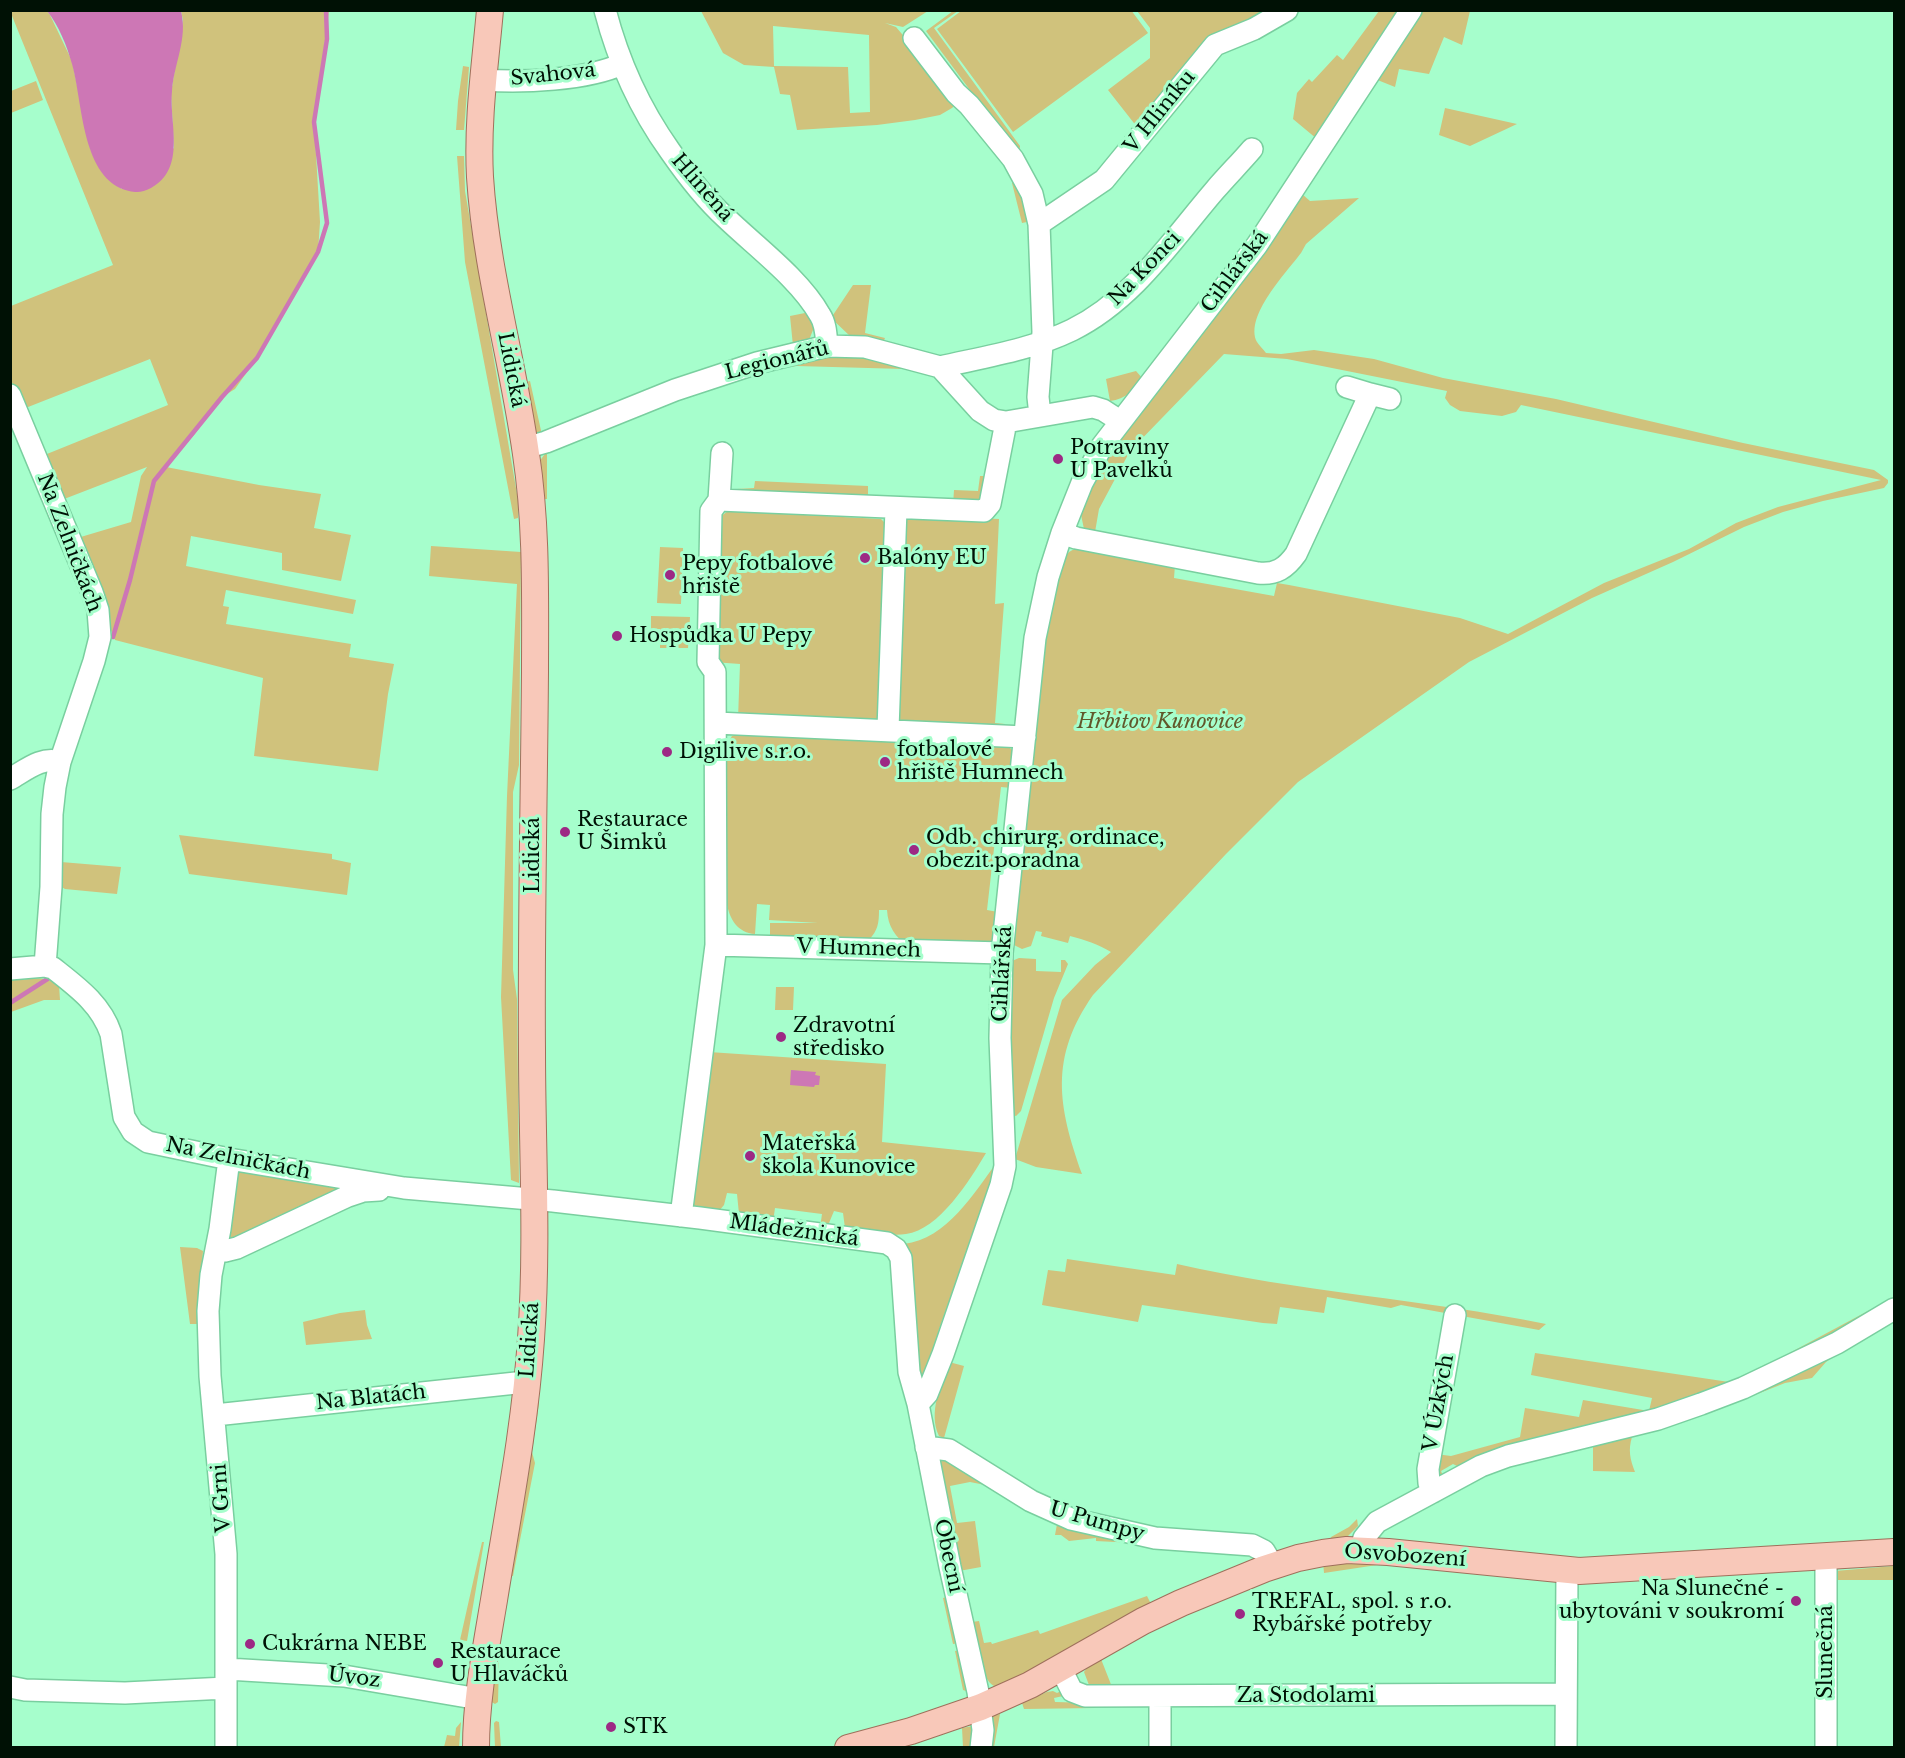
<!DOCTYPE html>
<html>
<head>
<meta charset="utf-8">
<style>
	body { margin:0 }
	#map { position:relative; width:1905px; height:1758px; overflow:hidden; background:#a6fecc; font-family:"Libre Baskerville",serif }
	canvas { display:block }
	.frame { position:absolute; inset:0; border:12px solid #001105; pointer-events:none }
</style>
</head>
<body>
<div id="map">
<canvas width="1905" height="1758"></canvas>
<div class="frame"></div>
</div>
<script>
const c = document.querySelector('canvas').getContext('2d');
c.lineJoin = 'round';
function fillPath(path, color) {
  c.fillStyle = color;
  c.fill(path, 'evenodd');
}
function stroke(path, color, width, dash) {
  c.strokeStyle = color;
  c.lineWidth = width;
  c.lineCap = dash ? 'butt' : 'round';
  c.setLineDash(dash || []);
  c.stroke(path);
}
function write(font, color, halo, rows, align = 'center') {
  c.font = font + ' "Libre Baskerville",serif';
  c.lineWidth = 6;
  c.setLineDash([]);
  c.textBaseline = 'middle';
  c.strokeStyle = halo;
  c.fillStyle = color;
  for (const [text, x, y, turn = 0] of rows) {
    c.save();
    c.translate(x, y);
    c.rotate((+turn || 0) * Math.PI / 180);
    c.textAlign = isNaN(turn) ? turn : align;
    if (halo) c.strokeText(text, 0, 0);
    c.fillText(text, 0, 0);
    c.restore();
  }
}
fillPath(new Path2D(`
	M1131 10 1148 33 1013 132 937 29 961 11Z
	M10 11H47L50 15 72 61 90 148C98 166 105 179 122 189L174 148 171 93 183 20 181 11H329L314 121 320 222 318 252 257 358 235 389 222 397 194 435 166 467 259 485 321 494 314 528 351 535 341 581 282 570V553L191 536 186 566 356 600 353 614 226 590 223 606 229 607 226 624 351 644 349 657 394 664 388 694 378 771 254 756 263 678 115 640 74 539 131 522 141 476 147 467 59 501 42 456 168 405 150 359 23 409 11 380V306L113 265Z
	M701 11H928L903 27 885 23 896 27 959 101 952 108 940 115 915 120 877 125 797 130 790 95 780 94 774 67 744 65 723 53ZM773 26 869 35 870 112 850 113 848 67 774 66Z
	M953 11H958L934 28 1020 146 1019 156 926 31Z
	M1137 11H1276L1257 23 1137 127 1108 90 1150 58V28Z
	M1379 11H1403L1317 139 1293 119 1297 93 1309 79 1312 82 1337 55 1343 60Z
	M1419 11H1470L1462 45 1444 37 1429 74 1399 69 1395 87 1375 79Z
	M463 66 469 67 464 130H456L458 101Z
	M36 81 43 100 11 113V91Z
	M1445 108 1517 124 1470 146 1439 135Z
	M457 156H464L465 191 518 500V518L514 519 465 262Z
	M1018 179 1032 221 1022 223 1012 183Z
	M1302 194 1310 201 1359 198 1306 244 1301 253C1287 272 1244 316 1257 342 1259 345 1263 349 1266 353L1281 354 1314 350 1374 359 1443 378 1556 399 1743 443 1874 470 1888 480V483L1884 488 1823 501 1783 512 1744 527 1673 562 1592 598 1469 662 1298 782 1226 854 1093 995C1049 1058 1058 1106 1082 1174L1036 1167 1015 1159 1062 1000 1095 965 1111 952C1098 944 1085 940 1070 936L1068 943 1041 936 1042 932 1036 931 1031 946 1022 949 1012 944 1041 655 1062 560C1067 553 1071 549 1080 548L1175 565 1174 578 1274 596 1277 583 1289 585 1460 618 1508 634 1604 583 1689 549 1736 523 1778 507 1881 480 1521 405 1516 412 1502 416 1460 411 1450 405 1445 398 1447 391 1287 359 1224 354 1130 451 1099 509 1095 532 1084 529 1080 510 1098 466Z
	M853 285H871L865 333 885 338 882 345 851 337 831 318Z
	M810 312 815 325 809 340 793 346 790 316Z
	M828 352 905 363 904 369 797 366 763 370Z
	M1136 371 1143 379C1134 390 1126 399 1110 401L1106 379Z
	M530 381 542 435H541L535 433 523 383Z
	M547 451V499H544L539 462Z
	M980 476H990L984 503 953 505 954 490 978 491Z
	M755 481 868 486V503L738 495 737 489 754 488Z
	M728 511 881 519 888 526 882 719 877 724 738 719 740 664 713 662 720 517Z
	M912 515 999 519 995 604 1004 603 995 723 1005 724V727L903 723 897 718 901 523Z
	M431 546 521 552 519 765 513 792V970L517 999 519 1183 511 1180 501 997 507 796 517 584 429 576Z
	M660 547 683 548 681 604 657 603Z
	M651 616 690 617 688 648H660V629H651Z
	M742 733 1007 745 1014 752 1012 788 1001 787 987 910 998 912 994 942 908 947C895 936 888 927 887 910H879C879 923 878 930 869 940H770V923H818L769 920 770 905 757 904 755 934C738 933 729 919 727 903V744L732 736Z
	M179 835 332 854V859L351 863 347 895 189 874Z
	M61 862 121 867 117 894 65 889 60 886Z
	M1019 958 1036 959V971L1061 972V960H1065L1068 964 1054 998 1021 1111 1016 1116 1012 1115 1009 1104 1012 961Z
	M21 975 22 980C37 978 46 977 59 985L60 1000H44L11 1012V977Z
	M776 987H794L793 1010H775Z
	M709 1052 886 1064 882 1142 986 1153C970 1180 939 1230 906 1234 888 1237 863 1230 845 1228L843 1213 834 1211 829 1223 820 1228 822 1214 775 1208 773 1222 739 1214 737 1194 727 1193 724 1205 718 1212 689 1210Z
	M997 1162 996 1171 938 1332 941 1341 925 1376H918L904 1244C947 1239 974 1193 997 1162Z
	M239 1169 336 1180 342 1189 230 1240 226 1237 230 1186Z
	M180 1247 197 1248 203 1251 198 1317 199 1324H190Z
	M1067 1259 1175 1275 1177 1264C1299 1292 1424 1299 1546 1324L1539 1330 1401 1305 1391 1308 1327 1297 1324 1313 1280 1307 1277 1324 1263 1323 1142 1305 1138 1322 1042 1305 1048 1270 1065 1272Z
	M1894 1297V1322L1843 1350 1826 1362 1812 1378 1785 1383 1712 1412 1632 1437C1628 1450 1630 1459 1635 1472L1593 1471V1446L1631 1437 1629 1422 1461 1468 1453 1464 1441 1471 1444 1478H1439L1436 1454 1451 1456 1520 1437 1525 1408 1579 1417 1583 1400 1649 1411 1652 1398 1531 1375 1535 1353 1729 1382 1763 1367 1764 1365 1769 1364Z
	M365 1310 367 1325 372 1339 306 1345 303 1322 340 1313Z
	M949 1362 964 1366 944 1438 939 1436C928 1413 941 1384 949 1362Z
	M535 1402 539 1403 532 1452 535 1463 513 1576H508L514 1563 531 1459 529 1452Z
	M943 1457 990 1486 970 1482 950 1486 957 1523 975 1521 981 1567 959 1571 937 1461Z
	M1058 1519 1134 1543 1096 1541V1538L1069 1541 1061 1535H1055Z
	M1357 1519 1358 1526 1346 1538 1329 1542 1331 1537 1349 1527Z
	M482 1542H484L467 1641 460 1640Z
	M1323 1561H1377V1565L1324 1573Z
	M1894 1566V1580H1835V1571Z
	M950 1596 960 1643 953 1644 943 1598Z
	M1147 1596 1151 1604 1004 1684 994 1686C980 1679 976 1638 972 1622L979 1621 984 1643 991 1642 992 1644 1038 1630 1040 1634Z
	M962 1650 969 1692 963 1690 955 1651Z
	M1101 1659 1112 1687 1092 1688 1089 1685 1084 1672 1087 1668Z
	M497 1662 499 1663 498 1702 495 1704 490 1701 494 1663Z
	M1053 1691 1057 1693 1061 1691 1063 1696 1054 1698 1055 1702 1094 1703 1095 1708 1024 1709 1022 1703 1047 1692Z
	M1000 1714 994 1747 986 1748 990 1716Z
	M496 1721 499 1722 501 1747H495L494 1723Z
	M461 1722 459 1747H444L447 1735 455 1736 456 1728Z
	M973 1726 975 1747H963L962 1728Z`), '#d0c27c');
fillPath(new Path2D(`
	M47 11H181C188 39 174 63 172 91 169 124 187 168 151 188 143 192 138 193 129 191 81 180 83 102 72 64 67 46 59 26 47 11Z
	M791 1070 816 1072 815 1075 820 1076 819 1085H815L814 1087 790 1085Z`), '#cd77b5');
stroke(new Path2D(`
	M113 637 130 580 154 481 222 397 257 358 318 252 327 223 314 122 327 39 326 10
	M10 1003 49 978`), '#cd77b5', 4.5);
const minor = new Path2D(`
	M605 10C618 60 640 109 670 151 686 174 704 198 725 217 755 246 800 279 820 315 826 324 826 335 827 346
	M914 38 956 93 969 105 1013 159 1032 194 1039 224 1043 332 1038 397 1040 415
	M483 80C522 83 587 80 622 64
	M1039 224 1104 180 1215 45 1254 29 1287 10
	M940 367C984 357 1031 350 1072 330 1133 300 1172 240 1215 190 1227 176 1240 163 1252 149
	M1347 387 1370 394
	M10 395 92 592 98 610 100 637 94 661 60 762 55 787 52 814 51 887 45 966
	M525 448 546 442 675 390 757 363 827 346 865 347 940 367 980 411 994 420 1006 422 1093 407 1103 410 1120 421
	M719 500 984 511 990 504 1006 422
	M1062 533 1076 538 1258 573C1276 575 1286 568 1296 554L1370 394 1390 399
	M716 723 1025 737
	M888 729 896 509
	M10 779C26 770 42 756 60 762
	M716 945 1002 953
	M10 969 45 966 53 968C77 987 101 1004 111 1034L124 1117 133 1132 148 1142 229 1159 404 1188 553 1201 700 1218 887 1243 896 1249 901 1258 909 1372 918 1404 950 1567 978 1692 983 1730 981 1748
	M681 1216 716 945 715 672 708 662 711 511 719 500 722 453
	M217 1250 225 1251 237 1248 348 1196 363 1191 379 1190
	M918 1404 927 1394 943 1354 1001 1185 1005 1166 1000 1038 1002 953 1035 638 1048 577 1062 533 1082 483 1102 446 1257 245 1411 10
	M215 1415 516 1383 528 1384
	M926 1447 949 1450 1031 1501 1071 1519 1155 1538 1252 1545 1264 1551 1273 1566
	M1433 1492 1429 1483 1428 1469 1455 1315
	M1360 1550 1364 1538 1377 1522 1481 1466 1508 1456 1658 1419 1701 1404 1743 1388 1837 1343 1894 1309
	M1826 1557V1748
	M227 1669 344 1676 479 1699
	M1061 1669 1072 1691 1085 1696 1566 1694
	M10 1687 25 1690 125 1693 226 1688
	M1160 1697V1748
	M226 1748V1554L210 1376 208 1311 211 1275 220 1229 229 1159
	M1566 1748 1567 1570`);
const major = new Path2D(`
	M476 1748C476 1698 486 1648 494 1600 508 1513 525 1427 531 1339 538 1243 532 1146 532 1050 531 924 534 798 535 672 535 599 537 526 526 454 513 361 486 270 480 177 477 121 485 66 490 10
	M848 1748 911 1731 981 1707 1030 1685 1143 1621 1181 1603 1264 1569 1298 1558 1323 1553 1347 1550 1388 1552 1579 1571 1894 1552`);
stroke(minor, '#79cf9f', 24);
stroke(major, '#9f705b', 28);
stroke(minor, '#fff', 21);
stroke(major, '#f8c8b9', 26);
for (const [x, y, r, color] of [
	[1058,459,6,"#9d2984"],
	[865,558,6,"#9d2984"],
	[670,575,6,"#9d2984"],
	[617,636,6,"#9d2984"],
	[667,752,6,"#9d2984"],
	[885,762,6,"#9d2984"],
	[565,832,6,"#9d2984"],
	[914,850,6,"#9d2984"],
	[781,1037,6,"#9d2984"],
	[750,1156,6,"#9d2984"],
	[1796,1601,6,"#9d2984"],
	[1240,1614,6,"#9d2984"],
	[250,1644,6,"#9d2984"],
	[438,1663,6,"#9d2984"],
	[611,1727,6,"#9d2984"]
]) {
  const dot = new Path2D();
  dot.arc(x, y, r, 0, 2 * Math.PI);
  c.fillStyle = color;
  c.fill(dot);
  stroke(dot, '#a6fecc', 2);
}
write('20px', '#001105', '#a6fecc', [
	["Svahová",553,75,-6],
	["V Hliníku",1160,112,-51],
	["Hliněná",702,188,49],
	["Na Konci",1145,269,-46],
	["Cihlářská",1235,272,-53],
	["Legionářů",777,361,-14],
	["Lidická",511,370,79],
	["Na Zelničkách",69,543,69],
	["Lidická",533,855,-90],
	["V Humnech",859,949,2],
	["Cihlářská",1003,974,-87],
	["Na Zelničkách",238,1159,11],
	["Mládežnická",794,1231,8],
	["Lidická",530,1340,-86],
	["Na Blatách",371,1398,-6],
	["V Úzkých",1439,1403,-80],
	["V Grni",222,1498,-94],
	["U Pumpy",1097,1522,16],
	["Obecní",948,1556,78],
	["Osvobození",1405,1556,4],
	["Slunečná",1826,1652,-90],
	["Úvoz",354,1678,7],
	["Za Stodolami",1306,1696]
]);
write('20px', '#001105', '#a6fecc', [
	["Potraviny",1070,448],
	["U Pavelků",1070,471],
	["Balóny EU",877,558],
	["Pepy fotbalové",682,564],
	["hřiště",682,587],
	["Hospůdka U Pepy",629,636],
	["fotbalové",897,750],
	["hřiště Humnech",897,773],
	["Digilive s.r.o.",679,752],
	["Restaurace",577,820],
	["U Šimků",577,843],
	["Odb. chirurg. ordinace,",926,838],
	["obezit.poradna",926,861],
	["Zdravotní",793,1026],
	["středisko",793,1049],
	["Mateřská",762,1144],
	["škola Kunovice",762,1167],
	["Na Slunečné -",1784,1589,"right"],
	["ubytováni v soukromí",1784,1612,"right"],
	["TREFAL, spol. s r.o.",1252,1602],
	["Rybářské potřeby",1252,1625],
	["Cukrárna NEBE",262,1644],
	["Restaurace",450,1652],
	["U Hlaváčků",450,1675],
	["STK",623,1727]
], 'left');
write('italic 20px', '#61582b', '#a6fecc', [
	["Hřbitov Kunovice",1160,722]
]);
</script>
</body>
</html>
